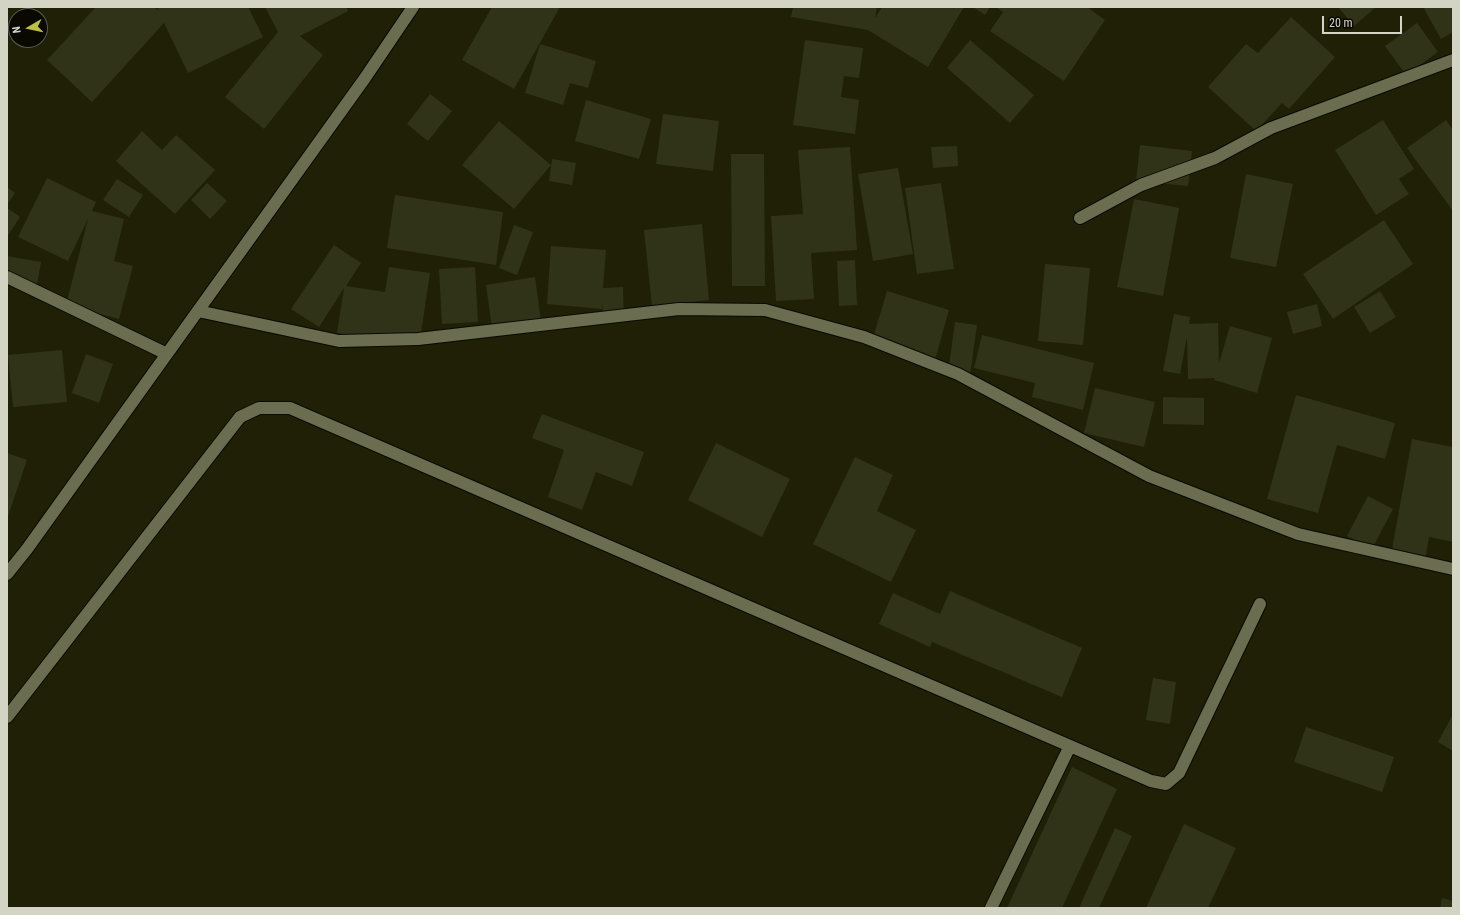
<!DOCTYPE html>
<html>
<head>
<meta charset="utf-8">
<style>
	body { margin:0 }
	#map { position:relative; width:1460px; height:915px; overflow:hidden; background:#1f2006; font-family:"Roboto Condensed",sans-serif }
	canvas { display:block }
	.frame { position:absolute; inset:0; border:8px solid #d3d4c4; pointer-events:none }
	.north { position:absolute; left:8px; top:8px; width:40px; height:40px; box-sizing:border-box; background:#090902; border:1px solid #5a5a50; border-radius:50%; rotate:261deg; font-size:11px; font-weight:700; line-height:16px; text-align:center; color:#d3d4c4 }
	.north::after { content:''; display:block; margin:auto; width:14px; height:18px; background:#bcbf44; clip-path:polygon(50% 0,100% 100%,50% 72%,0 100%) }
	.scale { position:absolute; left:1322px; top:16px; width:80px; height:18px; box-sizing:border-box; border:2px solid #d3d4c4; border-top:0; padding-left:5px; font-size:12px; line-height:14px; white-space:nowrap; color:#d3d4c4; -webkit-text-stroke:3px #090902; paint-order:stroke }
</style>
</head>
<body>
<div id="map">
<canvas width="1460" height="915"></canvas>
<div class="frame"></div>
<div class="north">N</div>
<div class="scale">20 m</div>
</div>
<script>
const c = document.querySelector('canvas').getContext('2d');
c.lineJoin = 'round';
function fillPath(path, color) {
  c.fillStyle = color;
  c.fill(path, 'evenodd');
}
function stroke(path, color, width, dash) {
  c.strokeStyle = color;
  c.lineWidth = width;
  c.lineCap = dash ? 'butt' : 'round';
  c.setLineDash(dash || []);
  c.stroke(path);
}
fillPath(new Path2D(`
	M96 7H154L159 11 157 7H248L263 37 188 73 164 23 92 102 47 60Z
	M265 7H346L348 11 300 36 323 55 264 129 225 97 278 32Z
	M492 7H560L514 89 462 60Z
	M793 7H877L875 18 882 7H964L928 67 868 30 791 17Z
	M973 7H990L985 15Z
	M996 7H1087L1105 20 1064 81 990 31 1003 12Z
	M1338 7H1376L1354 26Z
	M1423 7H1453V32L1441 39Z
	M1291 17 1335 57 1289 109 1282 103 1256 131 1208 87 1246 44 1258 53Z
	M1417 23 1438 52 1406 75 1385 46Z
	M805 40 863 48 859 78 844 76 841 97 859 100 855 134 793 125Z
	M970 40 1034 95 1010 123 947 68Z
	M540 44 596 61 588 88 570 83 563 105 525 93Z
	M430 94 452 111 428 141 407 124Z
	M586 100 651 119 639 159 575 141Z
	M663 114 719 121 713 171 656 164Z
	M1383 120 1414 169 1399 179 1409 194 1376 215 1335 150Z
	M1446 120 1453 130V211L1407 148Z
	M499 121 551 165 514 209 462 165Z
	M142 131 162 150 176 135 215 170 175 214 116 161Z
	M1140 145 1192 151 1188 186 1136 181Z
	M957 146 958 166 933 168 931 147Z
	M850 147 857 250 811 253 814 299 776 301 771 216 803 214 798 150Z
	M731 154H764L765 286H732Z
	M552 159 576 163 572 185 549 181Z
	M898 168 913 254 873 261 858 174Z
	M1246 174 1293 184 1276 267 1230 258Z
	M47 178 96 202 92 211 124 219 114 261 133 266 119 319 66 305 88 219 68 261 18 237Z
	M117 179 143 195 129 217 103 200Z
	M207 183 227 201 210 219 191 200Z
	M941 183 954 269 917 274 905 188Z
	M7 187 15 193 7 205Z
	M395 195 503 212 496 265 387 248Z
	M1134 199 1179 208 1163 296 1117 287Z
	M7 208 20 217 7 237Z
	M1384 220 1413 264 1333 319 1303 274Z
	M702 224 709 300 652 306 644 230Z
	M514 225 533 232 517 275 499 268Z
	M334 245 361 263 346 286 385 292 389 267 430 273 419 346 337 333 344 288 319 327 291 309Z
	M551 246 606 250 603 288 623 287 624 318 603 319 602 300V309L547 304Z
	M7 256 41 262 37 285 7 280Z
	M855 260 857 305 839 306 837 261Z
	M1045 264 1090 268 1083 345 1038 341Z
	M475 267 478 322 442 324 439 269Z
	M535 277 541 321 492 328 486 285Z
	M887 291 949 310 935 360 872 341Z
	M1380 291 1396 317 1370 333 1354 307Z
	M1317 304 1322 326 1293 334 1287 312Z
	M1174 314 1190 317 1189 324 1218 323 1219 363 1230 326 1272 338 1257 393 1214 380 1215 378 1188 379 1187 337 1180 374 1163 371Z
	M955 322 977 325 970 375 948 373Z
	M982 335 1094 363 1083 410 1032 397 1035 383 974 368Z
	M62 350 67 402 13 407 8 355Z
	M86 354 113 364 99 403 72 393Z
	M1095 388 1155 402 1144 447 1084 433Z
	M1296 395 1395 423 1385 459 1337 445 1318 513 1267 499Z
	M1163 397 1204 398V425L1163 424Z
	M542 414 644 452 632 486 596 472 582 510 548 497 564 450 532 438Z
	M1412 439 1453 447V542L1429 537 1425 561 1391 555Z
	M716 443 790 479 762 537 688 500Z
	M7 453 27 460 7 519Z
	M855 457 893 475 877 511 916 530 891 582 813 544Z
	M1368 496 1393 509 1372 549 1347 536Z
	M950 591 1082 648 1062 697 932 642 930 647 879 624 893 593 940 614Z
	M1153 678 1176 682 1170 724 1146 720Z
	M1453 714V751L1438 742Z
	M1306 727 1394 757 1382 792 1294 762Z
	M1072 767 1117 789 1062 908H1007Z
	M1184 824 1236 848 1208 908H1146Z
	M1115 828 1132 836 1099 908H1079Z
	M1442 898 1453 901V908H1440Z`), '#313318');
const minor = new Path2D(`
	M1080 218 1141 185 1215 158 1271 128 1453 60
	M7 277 167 354
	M198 311 339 341 418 339 679 309 765 310 864 337 958 374 1149 476 1298 534 1453 569
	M7 574 27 549 365 78 413 7
	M7 717 240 417 259 408H290L1070 746 1151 781 1166 784 1179 773 1260 604
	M991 908 1070 746`);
stroke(minor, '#0a0a00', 14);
stroke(minor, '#6b6d50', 12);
</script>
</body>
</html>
